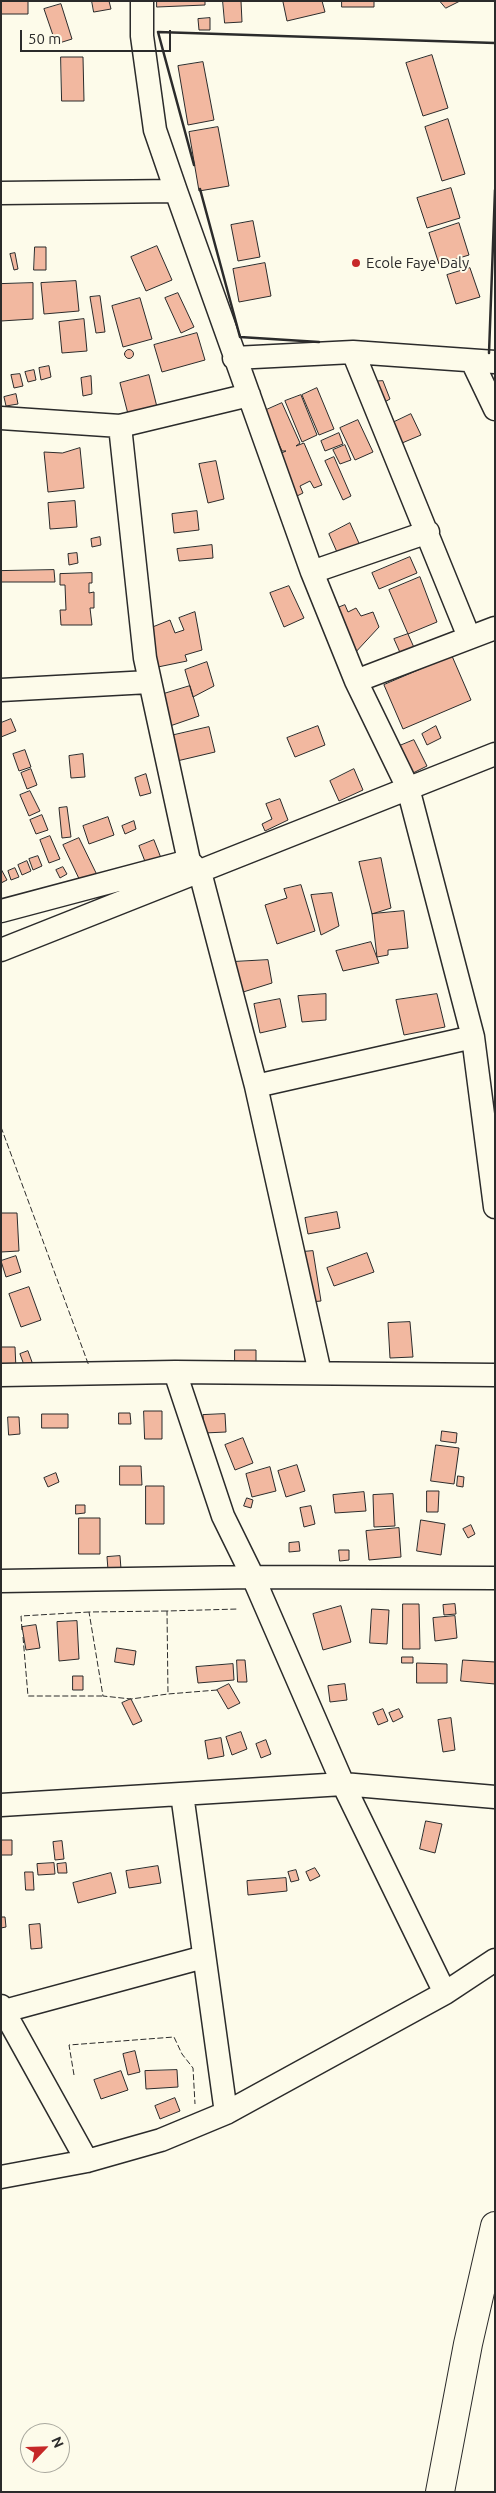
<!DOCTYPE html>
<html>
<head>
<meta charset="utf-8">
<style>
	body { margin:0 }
	#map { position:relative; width:496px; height:2493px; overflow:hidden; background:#fdfbea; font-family:Ubuntu,sans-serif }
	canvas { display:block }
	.frame { position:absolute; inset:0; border:2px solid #2b2b2b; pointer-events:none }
	.north { position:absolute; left:20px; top:2423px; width:50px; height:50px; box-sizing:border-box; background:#fdfbea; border:1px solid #a9a89e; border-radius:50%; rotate:66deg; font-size:14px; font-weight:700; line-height:20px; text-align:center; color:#2b2b2b }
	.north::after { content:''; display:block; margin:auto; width:18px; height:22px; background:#c62828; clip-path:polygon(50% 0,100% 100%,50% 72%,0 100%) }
	.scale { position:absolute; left:20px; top:30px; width:151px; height:22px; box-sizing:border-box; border:2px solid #2b2b2b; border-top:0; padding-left:6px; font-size:15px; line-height:18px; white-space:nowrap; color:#2b2b2b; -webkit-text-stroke:4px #fdfbea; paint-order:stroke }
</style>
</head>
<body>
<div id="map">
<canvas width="496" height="2493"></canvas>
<div class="frame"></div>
<div class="north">N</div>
<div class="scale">50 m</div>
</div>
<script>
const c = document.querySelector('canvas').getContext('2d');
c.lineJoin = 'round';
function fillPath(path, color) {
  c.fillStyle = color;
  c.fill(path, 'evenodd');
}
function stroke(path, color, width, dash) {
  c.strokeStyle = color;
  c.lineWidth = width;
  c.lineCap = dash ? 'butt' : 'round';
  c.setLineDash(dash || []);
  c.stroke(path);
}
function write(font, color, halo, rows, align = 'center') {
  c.font = font + ' Ubuntu,sans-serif';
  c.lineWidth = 4;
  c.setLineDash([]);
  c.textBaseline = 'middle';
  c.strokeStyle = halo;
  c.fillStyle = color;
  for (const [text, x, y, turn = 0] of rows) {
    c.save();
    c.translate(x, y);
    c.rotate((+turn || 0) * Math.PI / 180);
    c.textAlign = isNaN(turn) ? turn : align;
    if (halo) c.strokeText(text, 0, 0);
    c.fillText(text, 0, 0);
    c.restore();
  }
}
const building = new Path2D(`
	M1 1H28V14H1Z
	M92 1H109L111 9 94 12Z
	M157 1H205V5L157 7Z
	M223 1H241L242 22 225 23Z
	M287 1H322L325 12 287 21 283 2Z
	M342 1H374V7H342Z
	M440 1H460L446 8Z
	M61 4 72 39 56 44 44 9Z
	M210 18V30H199L198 19Z
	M432 55 448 108 423 116 406 63Z
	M61 57H83L84 101H62Z
	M203 62 214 120 188 125 178 66Z
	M448 119 465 174 442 181 425 127Z
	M218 127 229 186 199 191 189 132Z
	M451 188 460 218 427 228 417 198Z
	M253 221 260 257 238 261 231 225Z
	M459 223 469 255 439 264 429 233Z
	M157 246 172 280 146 291 131 257Z
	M35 247H46V270H34Z
	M15 253 18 269 14 270 10 254Z
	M265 263 271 296 239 302 233 269Z
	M470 268 480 297 456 304 447 275Z
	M76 281 79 311 44 314 41 283Z
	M33 283V319L1 321V284Z
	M178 293 194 327 181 333 165 298Z
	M100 296 105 332 96 333 90 297Z
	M140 298 152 339 123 347 112 306Z
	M84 319 87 351 62 353 59 322Z
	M197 333 205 360 162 372 154 345Z
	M124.5 354a4.5 4.5 0 1 1 9 0a4.5 4.5 0 1 1-9 0Z
	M49 366 51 377 41 380 39 368Z
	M34 370 36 380 28 382 25 372Z
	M20 374 23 386 14 388 11 375Z
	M149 375 157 407 128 414 120 383Z
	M91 376 92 394 83 396 81 378Z
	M383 381 390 399 379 405 368 382Z
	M317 388 334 429 319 435 302 395Z
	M16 394 18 404 6 406 4 397Z
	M301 395 317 435 302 442 285 401Z
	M282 403 300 443 296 446 304 443 322 485 314 488 310 481 300 486 303 493 293 498 275 456 286 451H282L264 411Z
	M411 414 421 435 395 446 386 426Z
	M358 420 373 452 355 460 340 428Z
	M339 433 343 444 325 451 321 441Z
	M345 445 351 460 340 464 333 450Z
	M80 448 84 488 48 492 44 452 62 453Z
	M334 457 351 496 343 500 325 461Z
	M216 461 224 499 208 503 199 464Z
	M75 501 77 527 50 529 48 503Z
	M197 511 199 530 174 533 172 514Z
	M350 523 362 550 340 559 329 534Z
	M100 537 101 545 92 547 91 539Z
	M212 545 213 558 179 561 177 549Z
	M77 553 78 563 69 565 68 554Z
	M410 557 417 573 379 589 372 573Z
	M54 570 55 582H1V571Z
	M92 573V583H89V593L94 592V608H90L92 625H61L60 610H66L65 585H60V574Z
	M420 577 437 622 408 634 389 590Z
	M289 586 304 618 284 627 270 593Z
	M345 605 348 612 356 608 361 616 373 612 379 627 353 655 335 609Z
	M195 612 202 650 185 655 187 661 153 668 145 630 170 620 175 633 184 630 179 618Z
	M408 634 416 652 402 657 394 639Z
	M452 656 471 700 403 729 384 685Z
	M207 662 214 686 193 697 185 670Z
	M190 686 199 716 167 727 157 696Z
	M11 719 16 731 1 737V723Z
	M318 726 325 745 295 757 287 738Z
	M436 726 441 738 427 745 422 734Z
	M209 727 215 752 177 761 170 736Z
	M414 740 427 766 409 775 397 747Z
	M25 750 31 767 19 771 13 754Z
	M83 754 85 777 71 778 69 756Z
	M31 769 37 785 27 789 21 773Z
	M354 769 363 790 339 801 330 781Z
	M146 774 151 793 140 796 135 778Z
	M30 791 40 811 29 816 20 795Z
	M280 799 288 820 265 831 262 824 272 819 266 804Z
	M67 807 71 837 62 838 59 808Z
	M42 815 48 830 36 834 30 820Z
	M108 817 114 835 89 844 83 826Z
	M134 821 136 829 125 834 122 826Z
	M50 836 60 859 49 863 40 840Z
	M79 838 98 877 82 885 63 845Z
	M154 840 161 858 146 864 139 846Z
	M38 856 42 866 33 870 29 859Z
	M381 858 391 908 372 914 359 862Z
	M27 861 31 871 22 875 18 865Z
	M63 867 67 874 60 878 56 870Z
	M15 868 19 877 11 880 8 871Z
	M1 869 7 880 1 883Z
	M301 885 315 931 277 944 265 905 287 898 284 889Z
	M332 893 339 926 321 935 311 895Z
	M404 911 408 948 388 950V955L377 957 372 914Z
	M371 942 379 963 343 971 336 951Z
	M268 960 272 983 240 993 232 962Z
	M326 994V1020L302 1022 298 996Z
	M437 994 445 1027 404 1035 396 1000Z
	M280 999 286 1027 260 1033 254 1004Z
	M337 1212 340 1228 308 1234 305 1218Z
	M1 1213H17L19 1251 1 1252Z
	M313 1251 321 1301 310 1302 302 1252Z
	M367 1253 374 1272 334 1286 327 1268Z
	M16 1256 21 1272 6 1277 1 1261Z
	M29 1287 41 1320 21 1327 9 1294Z
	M410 1322 413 1357 390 1358 388 1323Z
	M1 1347H15L16 1369 1 1370Z
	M235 1350H256V1370H235Z
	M28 1351 32 1362 24 1365 20 1354Z
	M144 1411H162V1439H145Z
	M119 1413H130L131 1424H119Z
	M42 1414H68V1428H42Z
	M225 1414 226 1432 204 1433 203 1415Z
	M8 1417H19L20 1434 9 1435Z
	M442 1431 457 1433 456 1443 441 1441Z
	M243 1438 253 1463 235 1470 225 1445Z
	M436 1445 459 1448 454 1484 431 1481Z
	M297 1465 305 1491 286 1497 278 1471Z
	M120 1466H141L142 1485H120Z
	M270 1467 276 1491 252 1497 246 1474Z
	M56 1473 59 1482 48 1487 44 1478Z
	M458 1476 464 1477 463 1487 457 1486Z
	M146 1486H164V1524H146Z
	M427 1491H439L438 1512H427Z
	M364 1492 366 1511 335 1513 333 1495Z
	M393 1494 395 1526 374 1527 373 1495Z
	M247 1498 253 1500 251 1508 244 1506Z
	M76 1505H85V1513L76 1514Z
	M311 1506 315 1524 304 1527 300 1508Z
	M79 1518H100V1554H79Z
	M421 1520 445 1524 441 1555 417 1551Z
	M471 1525 475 1534 468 1538 463 1529Z
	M399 1528 401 1557 369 1560 366 1531Z
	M299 1542 300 1551 289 1552V1543Z
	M339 1550H349V1560L340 1561Z
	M120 1556 121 1569 108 1570 107 1557Z
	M403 1604H419L420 1649H403Z
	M455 1604 456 1614 444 1615 443 1605Z
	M341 1606 351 1642 323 1650 313 1614Z
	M372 1609 389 1610 387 1644 370 1643Z
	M455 1616 457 1638 435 1641 433 1618Z
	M77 1621 79 1659 59 1661 57 1622Z
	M36 1625 40 1648 26 1650 22 1627Z
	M117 1648 136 1651 134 1665 115 1662Z
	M402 1657H413V1663H402Z
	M237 1660H245L247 1682H238Z
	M463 1660 495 1662V1684L461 1681Z
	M417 1663 447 1664V1683H417Z
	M233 1664 234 1680 198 1683 196 1667Z
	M73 1676H83V1690H73Z
	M229 1684 240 1703 228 1709 217 1690Z
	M345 1684 347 1700 330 1702 328 1686Z
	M131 1699 142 1721 133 1725 122 1703Z
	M383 1709 388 1721 378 1725 373 1713Z
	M399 1709 403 1717 393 1722 389 1713Z
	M451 1718 455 1750 443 1752 438 1720Z
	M241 1732 247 1749 232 1755 226 1737Z
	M221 1738 224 1756 208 1759 205 1741Z
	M266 1740 271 1754 261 1758 256 1744Z
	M426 1821 442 1824 435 1853 420 1849Z
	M1 1840H12V1855H1Z
	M62 1841 64 1859 55 1860 53 1842Z
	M54 1863 55 1874 38 1875 37 1864Z
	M66 1863 67 1873H58L57 1864Z
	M158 1866 161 1883 129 1888 126 1871Z
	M315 1868 320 1876 310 1881 306 1872Z
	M296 1870 299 1880 291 1882 288 1872Z
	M25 1872H33L34 1890H26Z
	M111 1873 116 1893 78 1903 73 1883Z
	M286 1878 287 1891 248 1895 247 1881Z
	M1 1917H5L6 1927 1 1928Z
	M40 1924 42 1948 31 1949 29 1925Z
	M135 2051 140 2072 128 2075 123 2054Z
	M177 2070 178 2087 146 2089 145 2071Z
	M121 2071 128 2090 101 2099 94 2080Z
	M175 2098 180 2111 160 2119 155 2106Z`);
fillPath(building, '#f2b8a0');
stroke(building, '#2b2b2b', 1);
const minor = new Path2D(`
	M142 1V36L155 130 176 191 312 572 356 681 408 788 473 1037 495 1207
	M1 193 176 191
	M353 352 469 637
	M234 358 353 352 495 362
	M472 361 495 409
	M1 418 120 426 249 395
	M120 426 145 658 189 861 200 872 256 1086 320 1373
	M312 572 428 532
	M356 681 495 628
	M1 690 149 682
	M1 911 189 861
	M1 950 495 754
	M256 1086 473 1037
	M175 1372 223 1516 253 1577 343 1784 445 1993
	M1 1375 175 1372 495 1375
	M1 1581 253 1577 495 1578
	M182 1794 226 2113
	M1 1805 343 1784 495 1797
	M1 2006 87 2161
	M1 2012 204 1957
	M1 2177 87 2161 161 2140 226 2113 445 1993 495 1960`);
const highway = new Path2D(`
	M440 2492 468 2344 495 2226`);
stroke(minor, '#2b2b2b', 25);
stroke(highway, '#2b2b2b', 30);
stroke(minor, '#fdfbea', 22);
stroke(highway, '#fdfbea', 28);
stroke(new Path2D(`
	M1 1127 89 1366
	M167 1611 89 1612 103 1696 131 1699 168 1694
	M22 1630 21 1616 89 1612
	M23 1637 28 1696H103
	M217 1690 168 1694 167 1611 238 1609
	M74 2075 69 2045 174 2037 182 2054 193 2068 195 2104`), '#2b2b2b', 1, [6, 2.5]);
stroke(new Path2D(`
	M194 165 158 32 495 43
	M200 189 240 337 319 342
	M489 353 495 190`), '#2b2b2b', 2.5);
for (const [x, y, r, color] of [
	[356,263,5,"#c62828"]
]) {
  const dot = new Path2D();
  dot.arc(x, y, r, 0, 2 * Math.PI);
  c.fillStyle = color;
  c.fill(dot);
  stroke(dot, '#fdfbea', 2);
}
write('15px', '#2b2b2b', '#fdfbea', [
	["Ecole Faye Daly",366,263]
], 'left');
</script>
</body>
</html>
